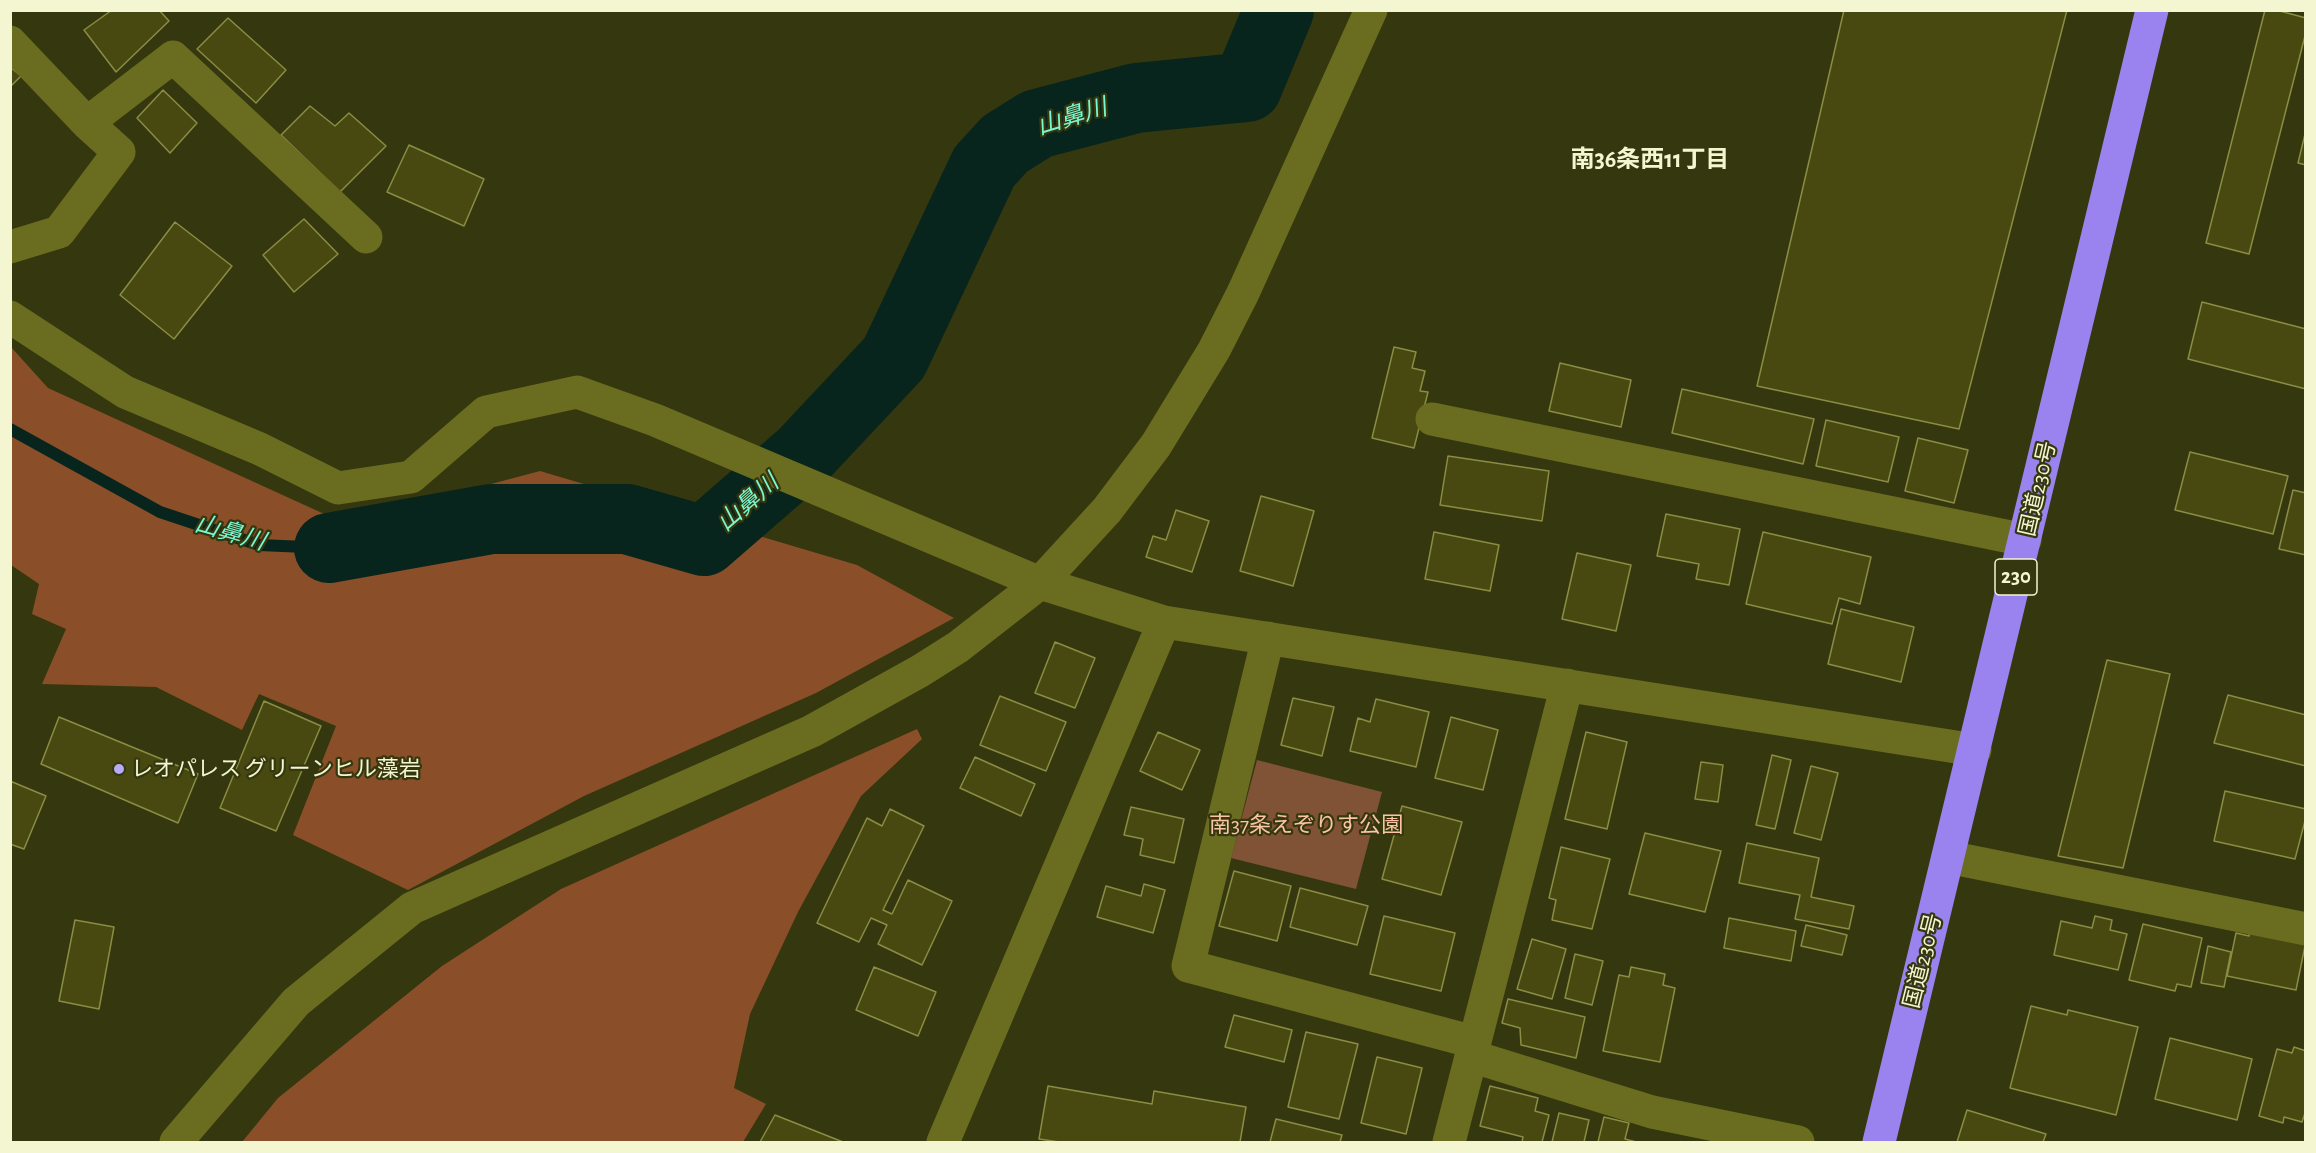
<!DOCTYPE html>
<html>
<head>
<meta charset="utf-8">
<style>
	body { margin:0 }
	#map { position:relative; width:2316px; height:1153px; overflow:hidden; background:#35370f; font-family:"Alegreya Sans",sans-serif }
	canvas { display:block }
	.frame { position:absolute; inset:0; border:12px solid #f3f6d1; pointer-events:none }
</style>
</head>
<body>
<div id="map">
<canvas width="2316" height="1153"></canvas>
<div class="frame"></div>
</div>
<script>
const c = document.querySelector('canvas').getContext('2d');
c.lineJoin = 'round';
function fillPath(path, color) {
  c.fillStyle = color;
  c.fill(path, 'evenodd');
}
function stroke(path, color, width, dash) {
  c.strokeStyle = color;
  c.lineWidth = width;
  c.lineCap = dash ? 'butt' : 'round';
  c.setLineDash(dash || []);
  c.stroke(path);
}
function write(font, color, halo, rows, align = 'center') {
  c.font = font + ' "Alegreya Sans","Noto Sans JP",sans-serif';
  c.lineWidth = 4.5;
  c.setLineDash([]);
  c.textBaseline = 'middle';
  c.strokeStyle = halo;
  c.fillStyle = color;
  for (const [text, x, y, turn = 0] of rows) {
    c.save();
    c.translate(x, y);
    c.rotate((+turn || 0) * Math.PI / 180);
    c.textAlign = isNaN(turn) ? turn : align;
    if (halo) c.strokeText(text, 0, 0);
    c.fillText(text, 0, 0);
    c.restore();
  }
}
fillPath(new Path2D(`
	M1257 760 1382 792 1356 889 1231 858Z`), '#805236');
fillPath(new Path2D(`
	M11 347 48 388 344 523 540 471 857 565 954 618 816 693 584 796 408 890 293 835 336 726 259 694 242 730 156 687 42 684 66 629 32 614 39 584 11 565Z
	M917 729 922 739 861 796 798 912 750 1014 734 1088 766 1104 743 1142H242L278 1098 442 966 561 889Z`), '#8a4f29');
stroke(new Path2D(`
	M10 429 160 512 259 545 329 548`), '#08251d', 12);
stroke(new Path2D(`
	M329 548 491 519H627L704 541 803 455 894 358 984 167 1005 144 1037 124 1136 98 1247 87 1279 10`), '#08251d', 70);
const building = new Path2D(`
	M112 10H159L169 21 116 72 84 30Z
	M1844 10H2067L1959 429 1757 386Z
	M2265 10H2276L2306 18V32L2249 254 2206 243Z
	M228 18 286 70 256 103 197 49Z
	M10 67 21 76 10 87Z
	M163 90 197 123 170 153 137 118Z
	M310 106 335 126 349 113 386 146 340 192 281 135Z
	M2306 130V165L2298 163Z
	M409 145 484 179 464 226 387 192Z
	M304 219 338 254 294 292 263 255Z
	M175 222 232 266 174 339 120 295Z
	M2202 302 2306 329V389L2188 359Z
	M1394 347 1416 352 1412 368 1425 371 1420 391 1428 392 1414 448 1372 438Z
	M1560 363 1631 380 1621 427 1549 411Z
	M1682 389 1814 419 1803 464 1672 433Z
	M1826 420 1899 437 1888 482 1816 466Z
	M1918 438 1968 450 1954 503 1905 491Z
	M2190 452 2288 476 2273 534 2175 510Z
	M1448 456 1549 471 1542 521 1440 505Z
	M2293 490 2306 493V555L2279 549Z
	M1261 496 1314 511 1293 586 1240 571Z
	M1176 510 1209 521 1192 572 1146 557 1153 536 1166 540Z
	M1666 514 1740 529 1729 585 1696 579 1699 564 1657 556Z
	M1434 532 1499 545 1490 591 1425 579Z
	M1763 532 1871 557 1860 604 1839 598 1832 624 1746 604Z
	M1577 553 1631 565 1616 631 1562 619Z
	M1841 609 1914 627 1901 682 1828 664Z
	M1055 642 1095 658 1075 708 1035 693Z
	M2107 660 2170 674 2123 868 2058 856Z
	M2228 695 2306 715V766L2214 743Z
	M1000 696 1066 722 1046 771 980 745Z
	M1293 698 1334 707 1322 756 1281 745Z
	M1376 699 1429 712 1416 767 1350 751 1358 718 1370 722Z
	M264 701 321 726 276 831 220 808Z
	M59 717 198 774 178 823 41 764Z
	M1451 717 1498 730 1483 790 1435 778Z
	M1158 732 1200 750 1182 790 1140 771Z
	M1586 732 1627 742 1607 829 1565 819Z
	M1772 755 1791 760 1775 829 1756 825Z
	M975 757 1035 784 1021 816 960 788Z
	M1701 762 1723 765 1718 802 1695 799Z
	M1811 766 1838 773 1821 840 1794 833Z
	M10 781 46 796 24 849 10 844Z
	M2225 791 2306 809V817L2295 859 2214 841Z
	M1402 806 1462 822 1441 895 1382 879Z
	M1131 807 1184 819 1174 863 1140 855 1143 839 1124 835Z
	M890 809 924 826 883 910 892 914 908 880 952 901 922 965 878 944 887 925 871 918 859 942 817 923 867 818 882 826Z
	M1645 833 1721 851 1705 912 1629 894Z
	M1747 843 1819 858 1811 897 1854 906 1849 929 1795 919 1800 895 1739 883Z
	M1561 847 1610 859 1592 929 1552 920 1556 900 1549 898Z
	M1234 871 1291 886 1277 941 1219 926Z
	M1144 884 1165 890 1153 933 1097 917 1106 886 1141 896Z
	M1300 888 1368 906 1357 945 1290 927Z
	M1384 916 1455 933 1441 991 1370 974Z
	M2095 916 2112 920 2110 930 2127 934 2118 970 2054 955 2061 921 2092 928Z
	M1729 918 1796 931 1791 961 1724 948Z
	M75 920 114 927 99 1009 59 1001Z
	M2143 924 2202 938 2191 987 2177 984 2175 991 2129 980Z
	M1806 925 1847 935 1842 955 1801 946Z
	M2250 929 2306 941 2296 990 2227 976 2236 933 2249 936Z
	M1532 939 1566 949 1552 999 1517 989Z
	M2208 946 2231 952 2224 987 2201 983Z
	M1575 954 1603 961 1592 1005 1565 998Z
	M874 967 936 992 918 1036 856 1010Z
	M1631 967 1665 974 1663 985 1675 988 1660 1062 1603 1051 1619 975 1629 977Z
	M1508 999 1585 1017 1576 1058 1521 1045 1520 1028 1502 1023Z
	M2031 1006 2067 1015 2068 1010 2138 1027 2116 1115 2010 1088Z
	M1234 1015 1292 1030 1284 1062 1225 1047Z
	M1306 1032 1358 1044 1339 1119 1288 1107Z
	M2170 1038 2252 1059 2237 1120 2155 1099Z
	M2294 1047 2306 1051V1110L2302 1122 2284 1117 2283 1123 2259 1116 2277 1049 2292 1053Z
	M1377 1057 1422 1068 1406 1134 1361 1123Z
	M1048 1086 1152 1104 1154 1091 1246 1107 1240 1142H1059L1039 1139Z
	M1490 1086 1538 1098 1535 1111 1549 1115 1542 1142H1522L1523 1137 1480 1126Z
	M1967 1110 2046 1134 2043 1142H1957Z
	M1559 1113 1589 1120 1584 1142H1552Z
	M775 1115 843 1142H760Z
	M1604 1117 1629 1123 1625 1139 1636 1142H1598Z
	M1276 1119 1342 1135 1340 1142H1270Z`);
fillPath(building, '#474911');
stroke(building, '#8a8d43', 1.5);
stroke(new Path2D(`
	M10 42 87 123 119 152 59 232 10 247
	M87 123 173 57 366 237
	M10 317 125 392 260 449 338 488 411 477 486 412 577 392 655 420 1040 583 1164 622 1975 750
	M1432 419 2025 540
	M1268 638 1188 966 1474 1042
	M1948 857 2306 929
	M1471 1056 1652 1112 1798 1142
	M176 1142 296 1002 412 908 812 731 920 671 958 647 1040 583 1107 510 1156 445 1214 350 1243 293 1371 10
	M943 1142 1164 622
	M1449 1142 1567 685`), '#6a6d1f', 33);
stroke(new Path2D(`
	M1879 1142 2152 10`), '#9a83ef', 33);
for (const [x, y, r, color] of [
	[119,769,6,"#b8abf7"]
]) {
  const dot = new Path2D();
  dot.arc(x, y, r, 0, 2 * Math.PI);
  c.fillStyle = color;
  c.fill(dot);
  stroke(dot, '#35370f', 2);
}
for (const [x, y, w] of [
	[2016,577,42]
]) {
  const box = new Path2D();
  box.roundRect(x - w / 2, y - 18, w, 36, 4.5);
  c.fillStyle = '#35370f';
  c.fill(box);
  stroke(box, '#f3f6d1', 1.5);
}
write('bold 21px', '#f3f6d1', null, [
	["230",2016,577]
]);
write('22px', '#f3f6d1', '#35370f', [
	["国道230号",2038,489,-77],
	["国道230号",1923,961,-76]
]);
write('22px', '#f3f6d1', '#35370f', [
	["レオパレス グリーンヒル藻岩",131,769]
], 'left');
write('22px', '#fac4a5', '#35370f', [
	["南37条えぞりす公園",1306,825]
]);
write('italic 24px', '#7af7d2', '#35370f', [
	["山鼻川",1072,117,-17],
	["山鼻川",748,503,-41],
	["山鼻川",230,533,16]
]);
write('bold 24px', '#f3f6d1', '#35370f', [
	["南36条西11丁目",1650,160]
]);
</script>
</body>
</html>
